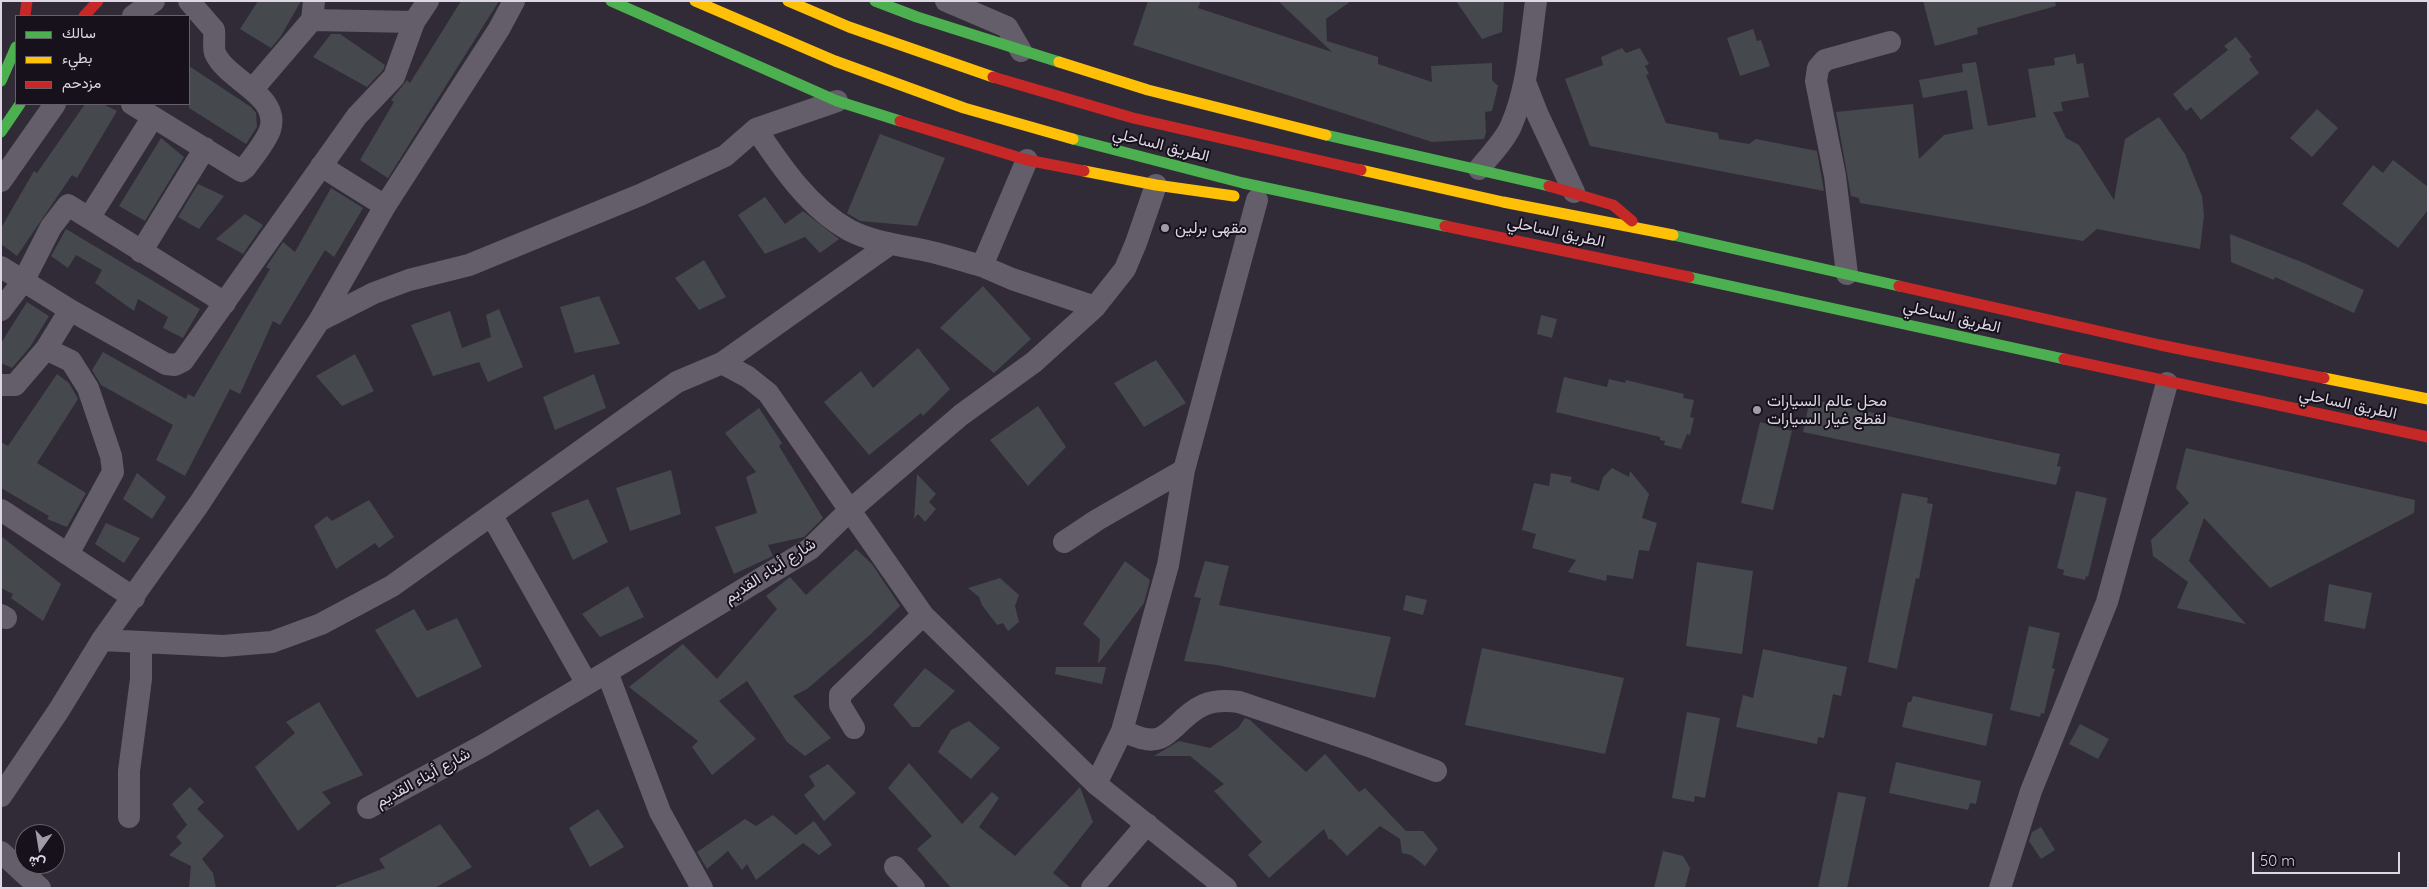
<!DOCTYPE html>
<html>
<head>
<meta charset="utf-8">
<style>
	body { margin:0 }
	#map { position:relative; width:2429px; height:889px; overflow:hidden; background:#312b37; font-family:Quicksand,Vazirmatn,sans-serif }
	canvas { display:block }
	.frame { position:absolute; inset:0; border:2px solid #ddd6e5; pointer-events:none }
	.legend { position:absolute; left:15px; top:15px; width:175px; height:90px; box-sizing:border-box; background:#16111b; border:1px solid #66606c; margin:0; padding:6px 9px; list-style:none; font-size:15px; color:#ddd6e5 }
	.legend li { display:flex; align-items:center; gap:10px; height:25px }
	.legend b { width:25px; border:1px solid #66606c }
	.north { position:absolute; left:15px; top:824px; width:50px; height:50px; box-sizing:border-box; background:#16111b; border:1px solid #66606c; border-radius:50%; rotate:193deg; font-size:14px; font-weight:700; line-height:20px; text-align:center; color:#ddd6e5 }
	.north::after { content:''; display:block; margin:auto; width:18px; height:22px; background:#a19aa8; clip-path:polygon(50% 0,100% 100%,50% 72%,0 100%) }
	.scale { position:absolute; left:2252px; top:852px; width:148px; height:22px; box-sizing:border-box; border:2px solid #ddd6e5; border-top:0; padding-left:6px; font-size:15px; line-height:18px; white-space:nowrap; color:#ddd6e5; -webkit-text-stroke:4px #16111b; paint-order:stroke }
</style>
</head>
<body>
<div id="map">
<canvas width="2429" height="889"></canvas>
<div class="frame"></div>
<ul class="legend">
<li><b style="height:6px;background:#4caf50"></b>سالك</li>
<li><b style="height:6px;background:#ffc107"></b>بطيء</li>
<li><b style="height:6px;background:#c62828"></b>مزدحم</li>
</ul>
<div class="north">ش</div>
<div class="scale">50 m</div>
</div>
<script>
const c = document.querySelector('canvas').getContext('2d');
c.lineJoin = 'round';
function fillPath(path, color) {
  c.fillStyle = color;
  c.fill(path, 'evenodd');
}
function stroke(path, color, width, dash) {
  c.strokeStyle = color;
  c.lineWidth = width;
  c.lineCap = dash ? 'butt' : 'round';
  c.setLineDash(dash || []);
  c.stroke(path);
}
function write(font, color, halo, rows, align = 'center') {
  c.font = font + ' Quicksand,Vazirmatn,sans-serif';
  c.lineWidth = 4;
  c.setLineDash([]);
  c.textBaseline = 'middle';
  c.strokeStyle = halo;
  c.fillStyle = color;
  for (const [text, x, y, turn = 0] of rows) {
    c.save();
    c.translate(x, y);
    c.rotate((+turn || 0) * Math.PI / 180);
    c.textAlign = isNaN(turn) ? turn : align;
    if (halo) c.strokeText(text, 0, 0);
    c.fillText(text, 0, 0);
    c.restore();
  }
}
fillPath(new Path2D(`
	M258 1H301L281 36 271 48 240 29Z
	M461 1H499L388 178 360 160 394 102 391 100 407 80 410 83Z
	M1148 1H1201L1198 8 1332 52 1278 1H1351L1326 19 1327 41 1378 57V64L1432 82 1431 66 1492 63V80L1498 86 1492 111 1485 112 1486 133 1484 139 1432 142 1133 45Z
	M1456 1H1504L1502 32 1482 39Z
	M1923 1H2055L2056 6 1977 28 1978 34 1935 46Z
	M1753 29 1757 41 1761 40 1770 66 1740 76 1727 38Z
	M331 34H340L385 65 383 70 367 87 313 57Z
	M2236 37 2252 57 2249 59 2259 73 2201 120 2191 107 2186 111 2173 94 2228 50 2224 46Z
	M1622 48 1626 53 1640 48 1649 64 1645 66 1649 74 1646 75 1666 123 1718 133 1719 139 1749 144 1756 139 1817 151 1824 191 1590 146 1565 79 1603 65 1601 57Z
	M2075 54 2077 64 2083 63 2089 97 2061 102 2063 111 2053 112 2066 138 2079 145 2114 200 2125 139 2159 117 2185 154 2202 196 2204 216 2200 249 2097 229 2083 241 1860 203 1859 198 1851 196 1836 112 1913 104 1919 159 1944 135 1973 129 1967 90 1923 98 1919 80 1963 72 1962 64 1976 62 1988 126 2036 117 2028 69 2055 65 2054 58Z
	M189 66 251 107 256 113 257 127 246 144 189 108Z
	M85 104H103L117 111 77 178 72 175 17 256 1 244V228L34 171 37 173Z
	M2317 109 2338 128 2312 157 2290 138Z
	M880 134 945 158 917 226 860 221 847 213Z
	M161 138 184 157 145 221 119 206Z
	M2393 160 2428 187V210L2398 248 2342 204 2373 165 2383 173Z
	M198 184 224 196 199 229 178 217Z
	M331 188 363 208 334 257 325 250 280 325 273 321 240 394 230 389 185 476 156 460 173 425 101 385 92 370 103 352 186 399 188 394 194 397 270 269 266 267 283 242 295 252Z
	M765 197 785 224 803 211 839 239 820 253 805 237 765 254 738 215Z
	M245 214 263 225 243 254 216 239Z
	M66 229 200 309 183 338 163 328 168 317 138 299 134 311 95 283 102 270 76 255 68 268 51 256Z
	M2230 234 2304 263 2364 290 2354 313 2275 277 2274 280 2231 262Z
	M704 260 726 297 699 310 675 278Z
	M983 286 1031 339 994 373 940 328Z
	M599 296 620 344 575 353 560 307Z
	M27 302 49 316 30 347 12 368 1 363V343Z
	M499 309 523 367 488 382 479 362 433 376 411 325 450 311 462 348 491 337 486 315Z
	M1541 315 1557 319 1552 338 1537 334Z
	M918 348 950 389 923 416 921 413 869 455 824 402 861 371 873 388Z
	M355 354 374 391 342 406 316 376Z
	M1156 360 1186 403 1144 427 1114 383Z
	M57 374 69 383 78 399 37 463 86 493 67 527 47 519 49 516 1 488V442L8 446Z
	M594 374 606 408 555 430 543 397Z
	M1564 377 1607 387 1609 379 1625 383 1626 380 1684 394 1683 398 1694 400 1690 417 1694 418 1690 435 1687 434 1681 449 1664 445 1665 441 1660 440V437L1556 412Z
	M1810 399 2060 454 2057 466 2061 467 2056 485 1803 432Z
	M1038 406 1066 447 1028 486 990 440Z
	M759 408 782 443 779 446 823 518 804 537 768 545 773 556 734 574 715 527 757 513 746 477 756 472 725 433Z
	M1760 422 1792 431 1773 510 1741 503Z
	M2186 448 2415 500 2414 513 2270 588 2204 518 2189 561 2246 624 2177 608 2188 582 2153 556 2151 540 2189 503 2176 488Z
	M1612 468 1629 477 1630 471 1649 494 1642 518 1657 523 1649 551 1639 550 1633 579 1607 575 1606 581 1568 572 1576 560 1532 548 1536 534 1522 530 1534 483 1549 486 1551 473 1572 477 1570 482 1599 491 1603 477Z
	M671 470 681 514 630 531 616 488Z
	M137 473 166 497 152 519 123 499Z
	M917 474 936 494 929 502 936 509 925 522 918 514 914 519Z
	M2076 491 2107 498 2088 577 2086 576 2085 580 2063 575 2064 570 2057 568Z
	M1902 493 1928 498 1927 503 1933 504 1919 579 1916 578 1897 669 1868 662Z
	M588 499 608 542 573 560 551 513Z
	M369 500 394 537 379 548 375 543 336 569 314 526 327 516 332 521Z
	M106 523 140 538 124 563 95 544Z
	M1 536 61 584 43 621 11 598 13 594 1 588Z
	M856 549 872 564 900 606 871 634 807 689 793 696 831 738 805 756 787 742 747 681 719 701 756 739 712 775 692 747 698 741 629 687 683 644 717 679 777 609 766 596 790 577 806 595Z
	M1125 561 1150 580 1144 603 1098 664 1100 639 1083 624Z
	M1205 561 1229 566 1219 605 1391 637 1375 698 1217 665 1184 661 1201 598 1194 597Z
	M1697 562 1753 571 1742 654 1686 646Z
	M1000 578 1019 595 1015 606 1019 622 1008 631 1003 623 997 625 982 605 979 597 968 588Z
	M2329 584 2372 593 2365 629 2324 621Z
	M628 586 644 617 600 637 582 614Z
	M1406 595 1427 600 1423 615 1403 610Z
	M414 609 427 631 457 618 482 667 417 698 375 630Z
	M2029 626 2060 633 2052 668 2055 669 2052 679 2044 714 2041 713 2040 717 2010 710Z
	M1482 648 1624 678 1605 754 1465 725Z
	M1763 649 1847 667 1841 696 1833 694 1824 738 1818 737 1817 744 1736 727 1743 695 1753 698Z
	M1056 667H1106L1102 684 1055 674Z
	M925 668 955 691 919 727H912L893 705Z
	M1913 696 1993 714 1986 746 1902 727 1908 702H1911Z
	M319 702 363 775 322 792 331 803 298 831 255 767 295 733 286 722Z
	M1687 712 1720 718 1705 798 1695 796 1694 802 1672 798Z
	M1245 718 1250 720 1306 772 1325 754 1359 792 1365 788 1406 831H1423L1438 849 1425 866 1411 855 1402 853 1400 839 1380 826 1347 856 1331 839 1329 840 1324 829 1269 878 1248 855 1262 842 1214 791 1224 784 1190 756H1154L1179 741 1210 748 1238 728Z
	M969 721 1000 748 971 779 938 752 951 730Z
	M2080 724 2109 739 2098 759 2069 744Z
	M1896 762 1981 781 1976 804 1970 803 1968 810 1889 793Z
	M909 763 962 824 992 792 999 798 979 827 1015 856 1080 787 1093 822 1053 873 1071 888H951L917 849 932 836 888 788Z
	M828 764 856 793 824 821 804 795 815 786 809 776Z
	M190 787 204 802 197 809 224 836 202 859 213 873 216 888H189L191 866 169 855 182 843 176 837 187 825 172 804Z
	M1838 792 1866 797 1847 888H1818Z
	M598 809 624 847 590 867 569 828Z
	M773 815 796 835 814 821 832 845 819 855 803 843 756 880 747 864 742 870 728 851 707 869 697 852 745 819 756 826Z
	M440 824 472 867 435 888H336V886L385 868 379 859Z
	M2041 827 2055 850 2041 859 2029 841 2032 832Z
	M1663 851 1683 856 1690 868 1685 888H1654Z`), '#45484d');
stroke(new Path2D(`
	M946 1 1007 27 1021 51
	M133 16 154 1
	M312 20 414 22
	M1525 82 1537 113 1574 192
	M252 90 312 20 314 1
	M132 104 241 171 245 168C253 157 265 143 270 130 281 95 227 81 215 53 213 47 215 37 214 30L189 1
	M756 129C781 166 809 208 849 230 872 242 898 245 923 250 943 254 963 261 982 266L1027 160
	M321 166 385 206
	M1479 169C1490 155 1504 142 1511 126 1528 87 1530 43 1536 1
	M1 181 55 104
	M89 218 153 117
	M141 252 205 148
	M982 266 1012 279 1095 307
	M1 267 70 310 166 364 175 365 183 361 357 116 394 77 414 22 428 1
	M1847 274 1835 176 1816 81 1818 68 1825 60 1890 42
	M1 310 24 280 51 227 68 205 225 303
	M319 321 385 206 499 29 514 1
	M722 363 890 244
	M1 385H15L46 349
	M1 510 134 598
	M492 516 587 684
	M1064 542 1097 520 1184 470
	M68 554 113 472 111 456 88 388 71 361 46 349 70 310
	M1 615 6 618
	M102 640 223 646 272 642 321 624 392 586 677 382 722 363 748 377 768 393 923 615 1096 784 1226 888
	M607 672 660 812 702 888
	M854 728 840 705V695L923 615
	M1122 731C1132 734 1145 742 1156 739 1163 738 1169 732 1175 727 1196 706 1208 698 1239 702L1366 745 1436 771
	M1096 784 1122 731 1168 565 1184 470 1257 200
	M1 796 59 710 102 640 199 504 319 321 374 293 409 280 469 265 640 195 725 156 756 129 837 101
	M368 808 484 745 607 672 810 549 849 511 961 415 1034 362 1095 307 1125 269 1136 243 1156 185
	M129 817V771L141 679V642
	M1 852 40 888
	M895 867 914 888
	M1092 888 1147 824
	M2000 888 2031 791 2107 602 2167 383`), '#635e69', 22);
stroke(new Path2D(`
	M611 1 837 101 900 121
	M875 1 917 17 1059 62
	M1 81 16 47
	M1 132 20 104
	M1326 135 1549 186
	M1073 139 1243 183 1445 226
	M1673 235 1899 286
	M1689 277 2064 359`), '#4caf50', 11);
stroke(new Path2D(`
	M695 1 835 61 964 108 1073 139
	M788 1 849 27 993 77
	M1059 62 1148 90 1326 135
	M1361 170 1503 202 1673 235
	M1084 171 1156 185 1234 196
	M2324 378 2428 399`), '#ffc107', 11);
stroke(new Path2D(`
	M25 16 27 1
	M84 16 98 1
	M993 77 1133 118 1361 170
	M900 121 1027 160 1084 171
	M1549 186 1613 205 1632 221
	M1445 226 1689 277
	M1899 286 2160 345 2324 378
	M2064 359 2428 437`), '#c62828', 11);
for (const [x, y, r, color] of [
	[1165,228,5,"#a19aa8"],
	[1757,410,5,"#a19aa8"]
]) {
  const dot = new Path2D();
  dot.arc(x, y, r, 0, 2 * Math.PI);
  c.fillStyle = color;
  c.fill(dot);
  stroke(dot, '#16111b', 2);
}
write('16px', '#ddd6e5', '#16111b', [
	["الطريق الساحلي",1161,145,14],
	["الطريق الساحلي",1556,232,12],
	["الطريق الساحلي",1952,317,13],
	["الطريق الساحلي",2348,404,12],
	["شارع أبناء القديم",770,571,-33],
	["شارع أبناء القديم",423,778,-29]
]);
write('16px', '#ddd6e5', '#16111b', [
	["مقهى برلين",1175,228],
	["محل عالم السيارات",1767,401],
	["لقطع غيار السيارات",1767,419]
], 'left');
</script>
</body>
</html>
